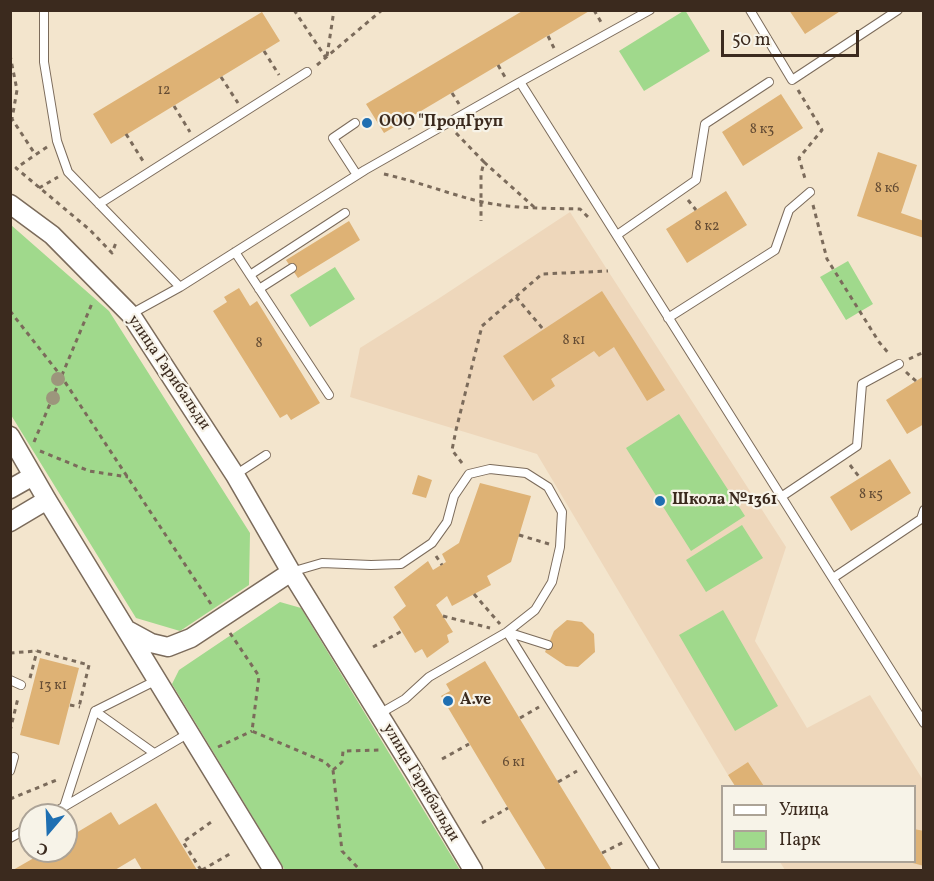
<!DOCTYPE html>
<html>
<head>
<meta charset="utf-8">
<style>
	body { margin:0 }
	#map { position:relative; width:934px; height:881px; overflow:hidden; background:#f3e5cd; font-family:Vollkorn,serif }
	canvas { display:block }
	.frame { position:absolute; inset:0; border:12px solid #3b2a1e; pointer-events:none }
	.legend { position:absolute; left:721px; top:785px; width:195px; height:78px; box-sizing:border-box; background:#f7f3e8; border:2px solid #aca397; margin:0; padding:8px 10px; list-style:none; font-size:18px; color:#3b2a1e }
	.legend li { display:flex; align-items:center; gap:12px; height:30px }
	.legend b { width:30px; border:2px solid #aca397 }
	.north { position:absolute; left:18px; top:803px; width:60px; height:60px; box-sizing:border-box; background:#f7f3e8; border:2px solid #aca397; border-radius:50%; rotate:199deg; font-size:16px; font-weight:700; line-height:24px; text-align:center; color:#3b2a1e }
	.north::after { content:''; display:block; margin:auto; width:21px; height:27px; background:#1f6fb2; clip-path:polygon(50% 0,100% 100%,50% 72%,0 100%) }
	.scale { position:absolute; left:721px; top:30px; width:138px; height:27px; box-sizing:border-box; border:3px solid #3b2a1e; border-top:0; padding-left:8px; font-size:18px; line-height:21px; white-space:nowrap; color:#3b2a1e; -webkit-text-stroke:4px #f7f3e8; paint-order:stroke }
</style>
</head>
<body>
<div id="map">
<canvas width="934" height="881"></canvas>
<div class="frame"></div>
<ul class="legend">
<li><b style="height:8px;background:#fff"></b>Улица</li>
<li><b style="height:16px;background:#a0d98c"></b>Парк</li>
</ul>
<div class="north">С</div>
<div class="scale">50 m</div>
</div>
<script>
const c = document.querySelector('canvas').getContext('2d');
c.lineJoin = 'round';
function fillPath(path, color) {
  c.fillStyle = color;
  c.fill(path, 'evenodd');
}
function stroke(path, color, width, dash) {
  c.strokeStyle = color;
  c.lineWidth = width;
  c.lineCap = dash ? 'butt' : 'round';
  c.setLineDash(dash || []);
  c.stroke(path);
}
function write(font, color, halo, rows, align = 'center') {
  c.font = font + ' Vollkorn,serif';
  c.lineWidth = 4.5;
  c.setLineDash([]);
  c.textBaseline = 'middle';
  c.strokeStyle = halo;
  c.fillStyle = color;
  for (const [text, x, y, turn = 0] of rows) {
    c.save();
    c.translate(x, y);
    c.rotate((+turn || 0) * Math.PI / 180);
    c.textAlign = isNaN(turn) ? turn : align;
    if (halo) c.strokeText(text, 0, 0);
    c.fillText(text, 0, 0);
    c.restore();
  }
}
fillPath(new Path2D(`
	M570 212 786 547 755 641 807 728 870 695 923 780V870H785L780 862H914V786H764L748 762 728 775 537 454 350 397 360 348 438 299Z`), '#eed7bb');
fillPath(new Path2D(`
	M685 10 710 51 644 91 619 51Z
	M11 225 109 311 250 533 249 585 180 631 136 618 11 415Z
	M848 261 873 304 846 320 820 277Z
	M335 267 355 299 310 327 290 295Z
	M679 414 745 516 691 551 626 448Z
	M742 525 763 558 706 592 686 560Z
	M280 602 301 608 460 870H285L172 684 179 670Z
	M723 610 778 706 735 731 679 635Z`), '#a0d98c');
fillPath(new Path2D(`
	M524 10H591L384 133 366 104Z
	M789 10H842L805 34Z
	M262 12 280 41 111 144 93 114Z
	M781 94 803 128 743 166 722 132Z
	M878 152 917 165 901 213 924 221V238L857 216Z
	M726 191 747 225 687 263 666 229Z
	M349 221 360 240 298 278 286 260Z
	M239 288 250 306 257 301 320 403 291 420 287 414 280 418 213 311 227 302 224 297Z
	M602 291 631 336 665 390 647 401 614 347 599 357 594 351 551 379 555 386 533 401 503 356Z
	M924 376V424L907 434 886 400Z
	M890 459 911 493 851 531 830 497Z
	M418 475 432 480 426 498 412 494Z
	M480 483 531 496 511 562 487 576 491 585 452 606 447 596 436 605 453 632 447 635 449 642 427 658 422 649 415 653 393 617 406 606 394 587 428 561 433 570 446 562 442 554 459 543Z
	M567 620 582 622 594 634 595 652 578 667 566 666 545 652 554 631Z
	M40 658 79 668 59 745 20 735Z
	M485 661 558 782 612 870H546L508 808 441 696 450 691 446 684Z
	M748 762 764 786H735L728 775Z
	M156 803 197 870H142L135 858 115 870H13L46 851H66V839L111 812 119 825Z
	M914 829 924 831V866L909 862H914Z`), '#deb275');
const service = new Path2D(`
	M44 10V62L57 141 68 172 180 287
	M750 10 792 80 898 10
	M520 82 650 10
	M355 123 333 138 357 175
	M99 204 307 72
	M617 235 696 180 705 124 769 82
	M235 252 329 395
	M250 275 345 213
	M259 289 292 268
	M131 314 180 287 365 170 520 82 924 723
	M668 318 775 250 789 210 810 192
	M235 475 266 455
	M781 497 857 446 862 384 899 364
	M291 572 322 563 371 565 401 564 432 543 447 522 454 496 469 474 490 469 526 473 548 487 562 512 560 547 552 582 535 610 507 632 429 677 405 699 379 714
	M833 578 921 519 924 510
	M507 632 655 870
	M507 632 548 645
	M10 680 21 685
	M95 711 154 753
	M10 771 14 757
	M64 807 95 711 157 680
	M50 815 189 733
	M10 838 30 827`);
const tertiary = new Path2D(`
	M10 204 52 235 131 315 235 475 291 572 417 776 473 870
	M10 436 47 500 273 870
	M10 489 33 476
	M10 522 47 500
	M129 631 151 643 168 647 191 638 291 572`);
stroke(service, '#7b6b5b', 10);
stroke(tertiary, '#7b6b5b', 21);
stroke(new Path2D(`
	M294 10 326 58
	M594 10 601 22
	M548 36 554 48
	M264 51 279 75
	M10 55 17 90 12 119 35 154
	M327 56 334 10
	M317 65 382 10
	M498 65 505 77
	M221 77 238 103
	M798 90 822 130 799 158 806 182
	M452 93 459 104
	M174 106 190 132
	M405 120 410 129
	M456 133 484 162 481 174V221
	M126 134 143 161
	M47 147 16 168 90 230 112 253 117 240
	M484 162 534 207
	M384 174C415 181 444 192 474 200 509 209 545 208 580 209L589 218
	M39 188 58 177
	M688 200 696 210
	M813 205 827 259 879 342 890 355
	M516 297 543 329
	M10 311 61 376 211 604
	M909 359 924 352
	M906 372 916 381
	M34 442 93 301
	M40 451 89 471 128 477
	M462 463 452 450 456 430 482 326 542 274 608 271
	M850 465 860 478
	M519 535 549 544
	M436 556 442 565
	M474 594 500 624
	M443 616 490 628
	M230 633 259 676 252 731 325 762 333 770 342 851 360 870
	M373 647 402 631
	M10 653 37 651 89 665 79 707
	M30 678 37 651
	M70 705 80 707
	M520 718 539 707
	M10 731 18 698
	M218 747 252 731
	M442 759 469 744
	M333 770 342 762 343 751 381 750
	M558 782 577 771
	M10 799 59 779
	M482 823 508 808
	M602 853 624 842
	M201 870 183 842 214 820
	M202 870 233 852`), '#7b6b5b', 3, [4.5, 4.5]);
stroke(service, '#fff', 8);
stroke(tertiary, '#fff', 18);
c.fillStyle = '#9c967c';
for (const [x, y] of [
	[58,379],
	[53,398]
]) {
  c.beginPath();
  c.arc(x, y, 7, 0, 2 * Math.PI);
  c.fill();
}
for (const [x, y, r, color] of [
	[367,123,6,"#1f6fb2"],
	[660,501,6,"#1f6fb2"],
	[448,701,6,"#1f6fb2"]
]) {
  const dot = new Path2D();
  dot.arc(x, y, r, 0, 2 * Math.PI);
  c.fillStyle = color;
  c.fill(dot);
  stroke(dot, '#f7f3e8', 2);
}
write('14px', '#644c34', null, [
	["12",164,91],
	["8 к3",762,130],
	["8 к6",887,189],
	["8 к2",707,227],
	["8 к1",574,341],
	["8",259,344],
	["8 к5",871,495],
	["13 к1",53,686],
	["6 к1",514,763]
]);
write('bold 16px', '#3b2a1e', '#f7f3e8', [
	["ООО \"ПродГруп",379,123],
	["Школа №1361",672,501],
	["A.ve",460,701]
], 'left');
write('16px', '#3b2a1e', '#f7f3e8', [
	["улица Гарибальди",168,373,56],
	["улица Гарибальди",420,783,59]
]);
</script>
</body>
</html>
